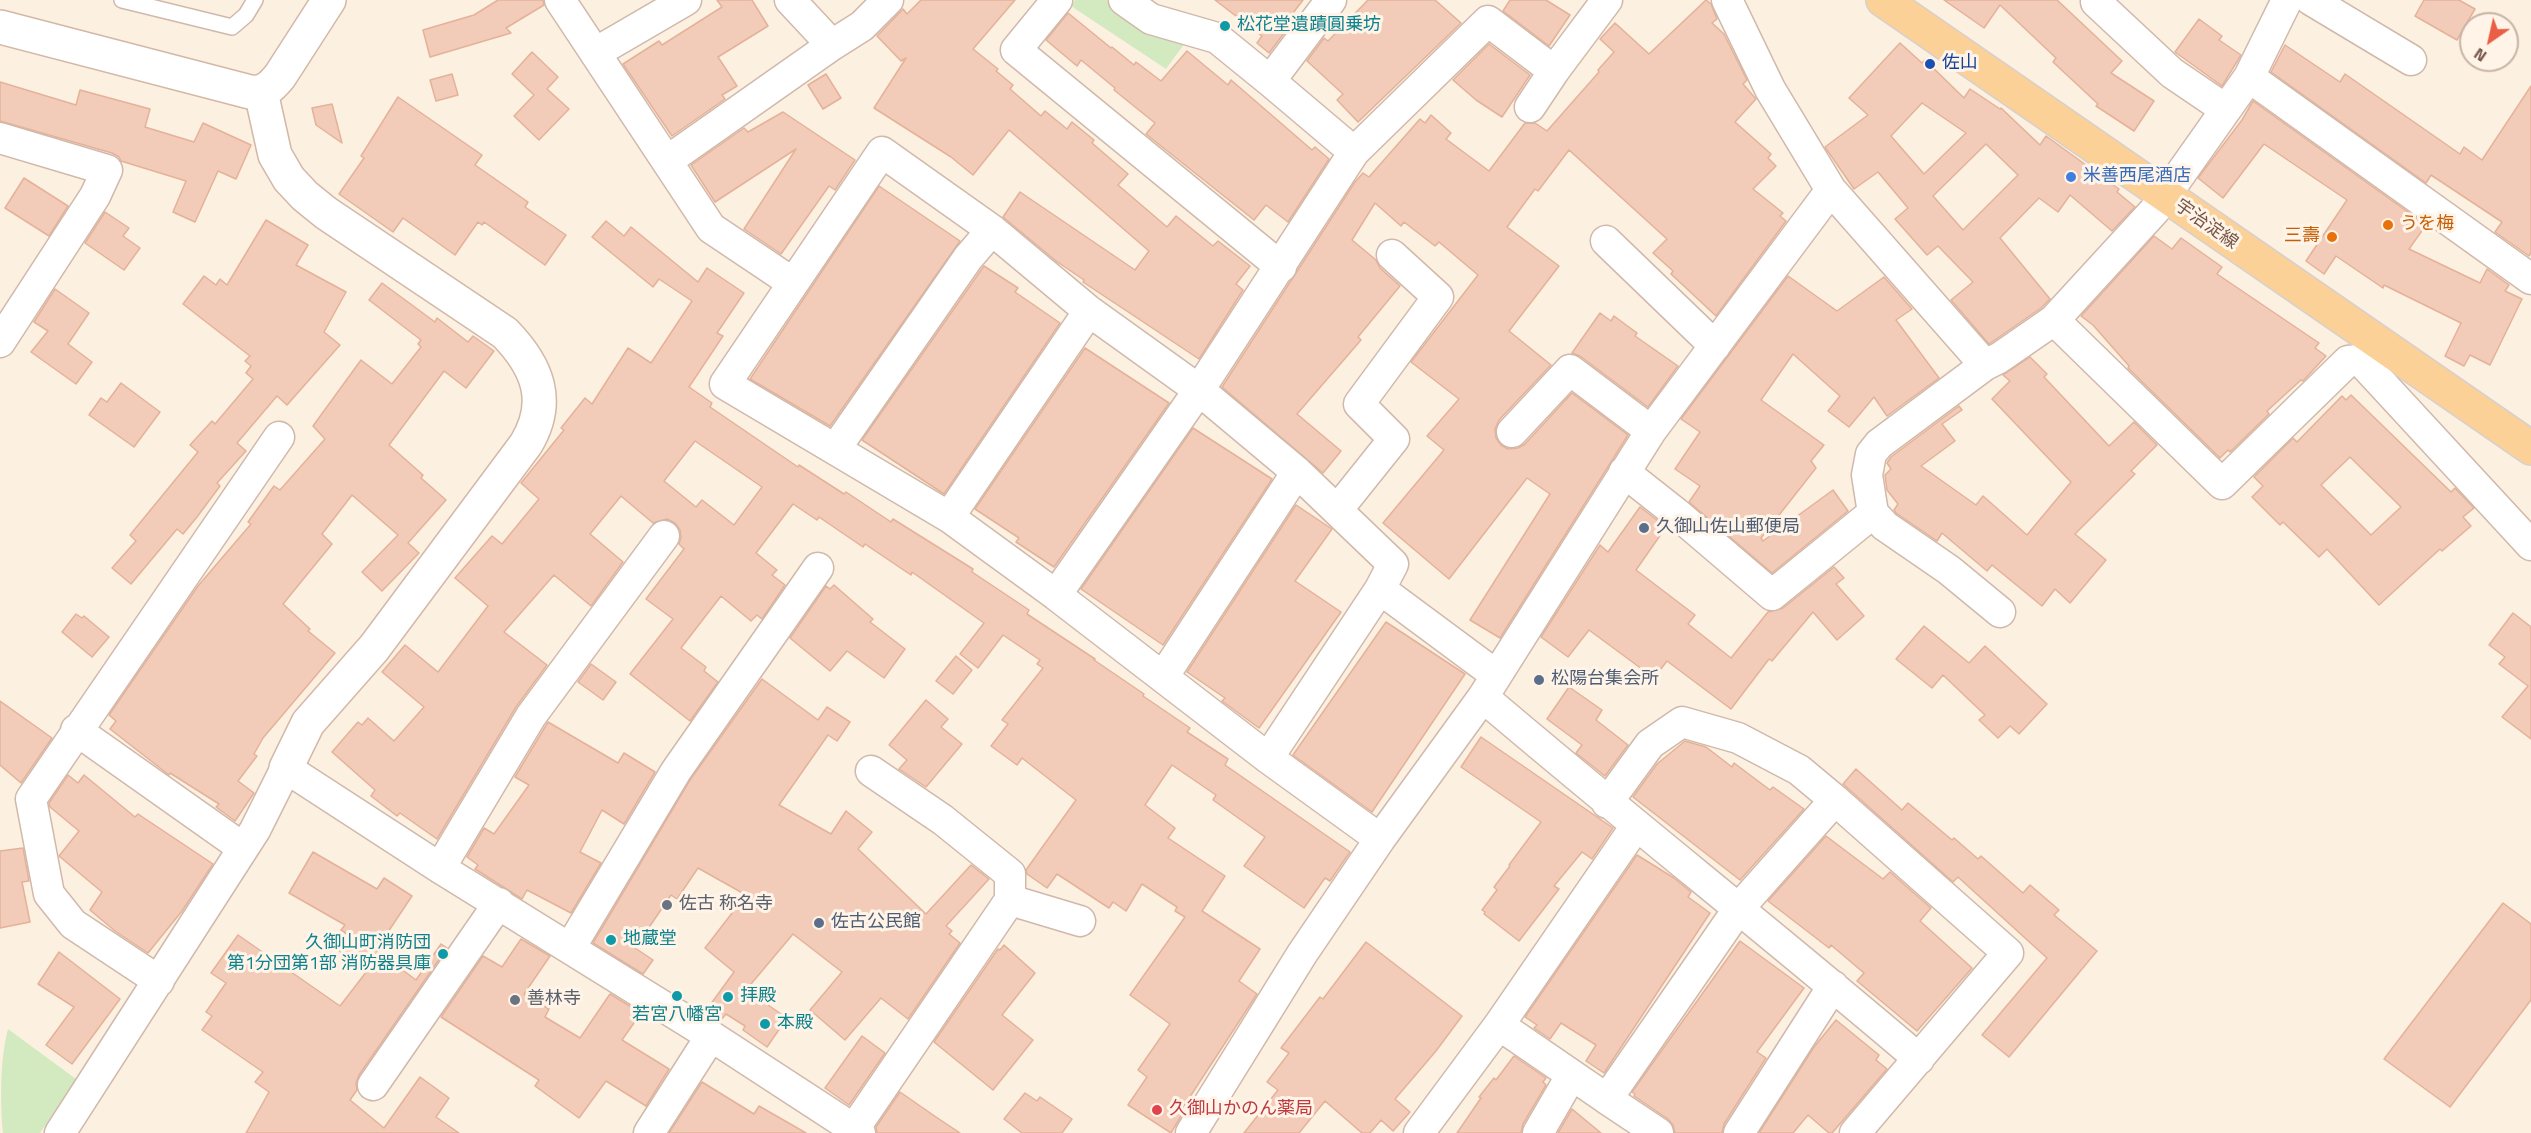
<!DOCTYPE html>
<html>
<head>
<meta charset="utf-8">
<style>
	body { margin:0 }
	#map { position:relative; width:2531px; height:1133px; overflow:hidden; background:#fcf0e1; font-family:"Titillium Web",sans-serif }
	canvas { display:block }
	.north { position:absolute; left:2459px; top:12px; width:60px; height:60px; box-sizing:border-box; background:#fff4e7; border:2px solid #c7b4a7; border-radius:50%; rotate:214deg; font-size:16px; font-weight:700; line-height:24px; text-align:center; color:#745548 }
	.north::after { content:''; display:block; margin:auto; width:21px; height:27px; background:#e95e44; clip-path:polygon(50% 0,100% 100%,50% 72%,0 100%) }
</style>
</head>
<body>
<div id="map">
<canvas width="2531" height="1133"></canvas>
<div class="north">N</div>
</div>
<script>
const c = document.querySelector('canvas').getContext('2d');
c.lineJoin = 'round';
function fillPath(path, color) {
  c.fillStyle = color;
  c.fill(path, 'evenodd');
}
function stroke(path, color, width, dash) {
  c.strokeStyle = color;
  c.lineWidth = width;
  c.lineCap = dash ? 'butt' : 'round';
  c.setLineDash(dash || []);
  c.stroke(path);
}
function write(font, color, halo, rows, align = 'center') {
  c.font = font + ' "Titillium Web","Noto Sans JP",sans-serif';
  c.lineWidth = 6;
  c.setLineDash([]);
  c.textBaseline = 'middle';
  c.strokeStyle = halo;
  c.fillStyle = color;
  for (const [text, x, y, turn = 0] of rows) {
    c.save();
    c.translate(x, y);
    c.rotate((+turn || 0) * Math.PI / 180);
    c.textAlign = isNaN(turn) ? turn : align;
    if (halo) c.strokeText(text, 0, 0);
    c.fillText(text, 0, 0);
    c.restore();
  }
}
fillPath(new Path2D(`
	M1075 0H1106L1127 16 1185 43 1166 69 1071 6Z
	M8 1029 76 1079 40 1133H3C0 1100 0 1059 8 1029Z`), '#d3eac0');
const building = new Path2D(`
	M498 0H543L544 5 506 28 511 33 430 57 423 30 474 15Z
	M717 0H752L768 26 718 57 737 86 722 95 725 99 672 136 623 64 659 41 662 45 722 7Z
	M921 0H1015L973 49 998 69 996 71 1013 85 1010 89 1041 116 1045 111 1067 129 1072 122 1094 140 1092 143 1128 174 1118 185 1167 227 1176 216 1213 246 1218 241 1250 266 1236 284 1243 290 1199 359 1083 282 1084 280 1056 261 1003 217 1020 192 1135 270 1149 251 1009 130 973 175 951 157 874 108 906 58 901 61 877 36 903 9 907 14Z
	M1215 0H1303L1293 13 1297 16 1269 53 1257 43 1262 36Z
	M1368 0H1435L1461 23 1358 122 1337 100 1343 94 1307 61 1324 38 1328 41Z
	M1510 0H1546L1570 15 1549 46 1503 11Z
	M1706 0 1711 4 1717 19 1712 23 1724 34 1747 80 1743 84 1756 99 1735 122 1771 154 1768 158 1776 166 1753 189 1783 213 1780 216 1786 221 1716 316 1671 274 1673 271 1653 253 1667 239 1569 150 1538 191 1535 189 1507 227 1559 266 1509 331 1551 365 1499 420 1495 429 1496 438 1501 445 1508 449 1518 448 1525 444 1572 393 1628 435 1500 638 1470 620 1550 494 1527 478 1449 579 1383 523 1444 450 1427 436 1459 399 1411 362 1478 275 1439 242 1435 246 1404 222 1401 226 1375 203 1352 240 1376 260 1380 268 1400 286 1358 337 1361 340 1297 414 1341 451 1323 473 1222 387 1355 182 1363 173 1369 177 1420 119 1425 123 1431 115 1451 133 1446 139 1489 171 1525 123H1535L1547 131 1599 72 1598 70 1614 52 1600 39 1615 23 1649 54Z
	M1944 0H2057L2122 61 2111 73 2154 101 2134 131 2096 106 2098 104 2053 62 2056 58 2000 5 1984 28Z
	M2424 0H2459L2475 9 2457 40 2415 16Z
	M1068 13 1111 48 1112 47 1134 65 1136 62 1161 81 1187 51 1228 85 1231 80 1312 150 1315 147 1329 159 1288 222 1266 205 1254 220 1146 134 1155 123 1114 90 1115 88 1081 60 1077 66 1046 40Z
	M2199 19 2222 36 2219 40 2241 55 2222 86 2175 52Z
	M1900 43 1922 63 1925 60 1964 98 1970 89 2000 109 2001 108 2040 145 2046 136 2119 189 2117 192 2135 207 2112 231 2070 195 2058 212 2039 198 2000 238 2050 299 2041 308 1989 344 1951 300 1973 282 1938 246 1927 255 1895 219 1908 208 1878 172 1854 189 1825 147 1868 115 1849 98ZM1922 103 1966 133 1924 174 1891 136ZM1986 144 2018 175 1963 230 1933 196Z
	M1489 44 1530 75 1502 117 1476 100 1453 80Z
	M2285 45 2340 82 2345 74 2460 154 2464 147 2482 160 2531 86V253L2529 256 2495 232 2502 222 2431 175 2426 183 2271 72Z
	M532 52 558 77 547 89 569 109 539 140 514 116 534 95 512 74Z
	M452 74 458 95 436 101 430 80Z
	M826 74 841 98 823 109 808 85Z
	M0 82 76 105 80 90 150 109 145 127 194 142 203 123 251 145 236 179 218 171 195 222 173 212 186 181 121 161 119 157 112 153 0 121Z
	M398 97 482 155 475 165 528 202 525 207 566 235 545 265 484 222 482 225 478 222 455 255 403 218 393 232 339 194 364 158 361 156Z
	M2253 101 2426 225 2409 249 2480 283 2487 269 2509 285 2505 291 2522 299 2490 365 2470 355 2464 366 2445 356 2461 323 2384 285 2383 288 2336 256 2324 274 2306 261 2347 200 2264 144 2223 198 2198 178 2242 120Z
	M332 104 342 143 316 125 312 108Z
	M783 112 855 160 835 190 829 186 781 254 744 229 796 149 715 202 691 165 744 128 748 132Z
	M24 178 68 206 49 236 5 208Z
	M879 186 960 241 830 426 750 379Z
	M105 212 129 228 123 236 140 248 124 270 85 243Z
	M266 220 308 245 296 265 346 292 324 332 340 345 287 405 277 396 237 443 246 451 217 483 220 486 197 517 183 534 177 529 131 584 112 568 136 541 130 535 198 452 190 445 212 421 215 424 253 379 246 373 251 366 245 361 250 356 183 304 204 276 216 285 220 279 227 285Z
	M606 221 624 236 631 227 698 282 707 268 744 293 717 333 723 336 689 387 712 403 710 407 798 467 799 465 844 494 846 492 891 522 893 519 973 569 972 572 1029 610 1027 614 1095 659 1094 660 1144 694 1143 696 1190 728 1187 732 1228 759 1225 765 1350 852 1330 881 1325 878 1304 908 1244 866 1265 837 1213 800 1216 795 1172 765 1145 805 1175 828 1168 838 1225 876 1202 911 1260 949 1239 981 1257 994 1182 1109 1184 1111 1171 1133 1128 1105 1147 1077 1138 1070 1170 1024 1130 995 1185 917 1175 911 1177 907 1142 884 1126 911 1113 902 1109 908 1057 874 1047 888 1027 874 1026 870 1076 800 1022 758 1017 765 991 746 1008 724 1002 720 1043 668 1037 664 1040 660 1003 635 978 668 960 654 984 623 912 572 911 575 865 544 863 547 819 517 817 520 793 504 756 553 777 570 772 575 785 585 762 619 757 615 751 621 721 596 681 648 706 667 704 671 718 682 690 721 630 674 673 619 646 599 684 549 679 544 681 537 680 530 675 523 667 519 653 523 621 496 590 534 623 562 591 606 554 575 504 632 547 665 516 707 437 839 400 813 397 816 371 796 375 790 332 752 358 722 362 725 368 718 394 741 424 707 382 672 405 645 438 672 488 606 455 578 492 536 502 544 539 499 521 483 564 430 561 428 585 398 592 404 628 348 651 363 692 301 659 279 653 287 592 237ZM695 441 762 487 734 525 702 500 696 507 664 481Z
	M2154 236 2172 249 2181 238 2222 267 2217 274 2319 343 2315 348 2326 356 2303 381 2301 380 2267 411 2269 414 2230 452 2228 450 2220 458 2128 368 2129 366 2093 325 2081 316Z
	M984 266 1018 288 1015 292 1060 323 944 494 862 440Z
	M1788 276 1837 311 1884 277 1912 309 1896 320 1939 378 1887 416 1874 397 1849 427 1828 411 1840 396 1793 354 1761 400 1824 445 1811 461 1816 468 1761 538 1763 541 1833 490 1848 511 1772 573 1689 502 1700 486 1675 469 1700 432 1681 419Z
	M382 283 435 322 437 318 468 342 473 336 494 351 466 388 444 371 389 445 423 475 421 478 446 500 408 543 419 553 382 591 362 572 398 535 352 495 322 534 332 544 283 604 310 629 308 631 335 653 263 738 254 754 257 756 238 781 254 793 235 821 216 807 219 804 170 773 169 775 110 729 116 721 109 715 198 586 251 524 248 522 274 486 280 490 325 439 313 426 361 360 392 384 421 347 418 344 421 340 369 300Z
	M55 289 89 313 68 344 92 362 76 384 31 352 48 331 34 322Z
	M1600 313 1611 321 1614 316 1637 333 1635 336 1678 366 1648 407 1580 356 1572 353Z
	M1085 348 1169 403 1054 567 1016 542 1019 538 975 509Z
	M2030 357 2047 374 2044 377 2109 446 2134 422 2157 445 2131 471 2135 474 2075 534 2106 560 2070 603 2055 589 2042 606 1992 565 1987 571 1942 533 1937 541 1896 513 1894 510 1898 504 1887 490 1885 475 1891 469 1887 463 1891 457 1959 406 1962 410 1942 424 1955 441 1921 466 1976 505 1983 496 2027 535 2071 482 1992 399 2010 381 2003 375Z
	M121 383 160 412 134 447 89 415 101 398 107 402Z
	M2351 395 2451 492 2455 488 2474 508 2463 517 2471 526 2442 551 2440 549 2379 605 2327 549 2319 557 2283 522 2280 525 2252 497 2263 486 2254 477 2293 438 2297 442 2342 396 2346 400ZM2350 457 2401 507 2371 535 2321 485Z
	M1193 428 1272 479 1163 645 1081 589Z
	M1296 505 1332 529 1295 581 1341 612 1259 728 1222 701 1225 698 1187 672Z
	M1640 507 1666 527 1636 570 1695 615 1688 624 1731 658 1768 612 1783 608 1834 567 1844 578 1836 584 1864 616 1837 640 1813 612 1772 661 1769 659 1731 709 1667 661 1654 678 1589 630 1568 657 1541 637 1600 545 1608 552Z
	M834 585 873 619 870 622 905 649 884 678 847 651 830 671 790 638 826 586 830 589Z
	M2513 613 2531 627V739L2502 717 2528 686 2499 664 2505 657 2489 645Z
	M76 614 82 618 84 616 109 637 92 657 62 632Z
	M1386 622 1465 674 1372 812 1293 755Z
	M1924 626 1969 663 1985 646 2047 704 2019 734 2010 726 1998 738 1979 720 1985 715 1943 675 1932 688 1896 659Z
	M956 656 972 670 953 694 936 681Z
	M591 664 616 682 603 700 578 682Z
	M762 679 818 720 827 707 850 722 837 741 828 735 779 805 831 834 846 811 872 832 858 849 926 914 971 865 989 879 946 926 952 931 949 934 960 943 908 1019 881 998 845 1040 810 1010 842 972 793 934 746 990 787 1018 767 1047 743 1030 745 1026 726 1014 720 1021 705 1012 734 972 705 948 746 895 698 868 677 899 671 895 635 948 653 960 643 974 593 943 690 780Z
	M1569 687 1602 710 1596 720 1628 745 1605 776 1576 753 1582 745 1547 719Z
	M926 700 948 719 941 727 962 744 926 787 899 769 907 760 889 745Z
	M0 701 52 738 21 783 0 765Z
	M548 722 618 763 624 753 655 772 624 824 602 810 580 852 601 863 571 913 527 890 522 899 475 869 478 865 467 857 484 828 494 834 529 785 515 777Z
	M1481 737 1613 828 1592 859 1582 852 1554 886 1559 889 1519 941 1484 914 1485 912 1482 910 1497 890 1494 887 1510 866 1509 865 1541 822 1461 767Z
	M1685 741 1706 747 1732 767 1734 763 1770 790 1773 787 1804 809 1740 880 1633 797 1657 764Z
	M1856 769 1902 810 1908 803 1952 840 1954 838 1978 859 1981 856 2023 893 2030 885 2059 910 2054 915 2097 951 2009 1057 1982 1035 2047 958 1958 877 1953 882 1843 784Z
	M68 775 78 783 84 775 135 817 138 814 213 864 182 911 148 953 115 931 90 910 102 892 59 856 79 831 50 807 49 803Z
	M1826 836 1883 879 1890 872 1931 908 1920 921 1972 968 1917 1031 1857 981 1864 973 1831 945 1829 948 1768 901Z
	M23 848 29 881 22 882 30 922 0 928V851Z
	M313 852 377 889 384 878 412 896 376 950 416 980 441 944 447 948 359 1075 356 1083 357 1090 350 1100 384 1128 420 1077 449 1098 436 1117 459 1133H246L269 1092 255 1082 263 1072 202 1030 212 1016 206 1012 226 983 211 973 238 935 340 1006 367 971 335 948 346 933 341 930 345 925 289 893Z
	M1637 855 1674 878 1691 892 1688 897 1710 913 1604 1073 1586 1061 1596 1045 1561 1023 1550 1039 1534 1028 1537 1025 1525 1017Z
	M2503 903 2531 924V1000L2450 1107 2384 1059Z
	M521 939 550 956 524 994 549 1009 545 1017 580 1038 610 994 641 1013 622 1040 669 1069 646 1106 606 1081 579 1118 535 1086 539 1080 441 1017 483 956 502 967Z
	M1740 941 1804 988 1757 1052 1766 1058 1724 1124 1722 1133H1675L1673 1125 1668 1119 1634 1096 1635 1094 1632 1092Z
	M1366 942 1462 1016 1436 1051 1395 1099 1410 1112 1393 1131 1381 1120 1370 1133H1362L1325 1101 1299 1133H1244L1278 1090 1267 1082 1289 1053 1281 1048 1320 997 1323 999Z
	M1004 945 1035 973 1002 1015 1033 1040 993 1090 934 1042 998 949 1000 950Z
	M59 952 120 999 72 1064 46 1045 74 1007 38 984Z
	M1836 1020 1879 1055 1876 1060 1887 1069 1832 1133H1829L1808 1115 1793 1133H1759L1814 1047Z
	M862 1036 885 1053 849 1105 825 1088Z
	M1514 1056 1546 1078 1543 1082 1546 1085 1523 1124 1521 1133H1457L1481 1098 1479 1097 1494 1078 1496 1080Z
	M702 1082 754 1114 759 1106 806 1133H669Z
	M900 1092 936 1117 960 1133H877L876 1127Z
	M1025 1093 1037 1101 1040 1097 1072 1119 1062 1133H1022L1004 1119Z
	M1572 1109 1601 1133H1558Z`);
fillPath(building, '#f2ccb8');
stroke(building, '#e5b198', 1.5);
const lane = new Path2D(`
	M122 0 232 27 246 15 255 0`);
const street = new Path2D(`
	M560 0 711 228 793 283
	M1057 0 1016 50 1281 267
	M1124 0 1151 19 1217 38 1270 81
	M1727 0 1770 89 1831 190 1985 365 1999 358 2054 320 2155 210 2249 77 2287 0
	M2311 0 2411 60
	M2096 2 2172 73 2225 109
	M832 45 862 26 888 0
	M595 53 686 0
	M2249 77 2531 279
	M1530 107 1554 71 1607 0
	M0 138 107 170 95 196 0 342
	M1354 152 1488 21 1554 71
	M667 161 832 45 790 0
	M1606 241 1715 346
	M2054 320 2222 484 2348 361 2360 360
	M2360 360 2531 545
	M1985 365 1879 444 1871 454 1867 475 1873 513 1885 526 1949 570 2000 612
	M1512 432 1570 370 1651 431
	M836 448 968 258 992 230
	M1624 472 1676 513 1772 595 1873 513
	M1338 509 1394 439 1359 404 1438 297 1392 255
	M949 517 1089 311
	M1056 595 1199 390 1354 152 1270 81 1331 0
	M1163 677 1297 472
	M1483 697C1626 819 1775 936 1919 1059
	M76 730 243 848
	M1268 758 1380 589
	M1607 803 1650 744 1682 722 1738 738 1799 770 1835 800
	M1380 839 1268 758 1056 595 949 517 725 384 882 152 992 230 1089 311 1199 390 1297 472 1393 564 1380 589 1496 675
	M440 868 531 716 664 536
	M1010 900 1080 921
	M570 948 676 771 818 568
	M159 981 73 924 49 894 31 799 279 437
	M1499 1025 1607 1099
	M373 1085 499 903
	M854 1129 1010 900V874L943 820 871 771
	M60 1133 255 830 286 768 440 868 711 1036 860 1133
	M649 1133 711 1036
	M1191 1133 1302 954 1380 839 1483 697 1651 431 1831 190
	M1419 1133 1499 1025 1636 826
	M1538 1133 1571 1076
	M1658 1133 1607 1099 1739 908 1835 800 2008 953 1855 1133
	M1739 1133 1833 986`);
const secondary = new Path2D(`
	M0 27 250 92C264 94 271 87 280 76L329 0
	M261 92 275 155 289 179 305 196 326 213 505 333C537 366 552 401 526 444L374 648 308 723 286 768`);
const primary = new Path2D(`
	M1883 0 2531 448`);
stroke(lane, '#d0b9ab', 18);
stroke(street, '#d0b9ab', 33);
stroke(secondary, '#d3b8a8', 36);
stroke(primary, '#d8cfcc', 36);
stroke(lane, '#fff', 15);
stroke(street, '#fff', 30);
stroke(secondary, '#fff', 33);
stroke(primary, '#fcd198', 33);
for (const [x, y, r, color] of [
	[1225,26,6,"#0f9aa8"],
	[1930,64,6,"#1a4fb4"],
	[2071,177,6,"#3f7fe0"],
	[2388,225,6,"#e8710a"],
	[2332,237,6,"#e8710a"],
	[1644,528,6,"#5c6f8a"],
	[1539,680,6,"#5c6f8a"],
	[667,905,6,"#6b7280"],
	[819,923,6,"#5c6f8a"],
	[611,940,6,"#0f9aa8"],
	[443,954,6,"#0f9aa8"],
	[677,996,6,"#0f9aa8"],
	[728,997,6,"#0f9aa8"],
	[515,1000,6,"#6b7280"],
	[765,1024,6,"#0f9aa8"],
	[1157,1110,6,"#e0444e"]
]) {
  const dot = new Path2D();
  dot.arc(x, y, r, 0, 2 * Math.PI);
  c.fillStyle = color;
  c.fill(dot);
  stroke(dot, '#fff4e7', 2);
}
write('18px', '#0d838f', '#fff4e7', [
	["松花堂遺蹟圓乗坊",1237,26],
	["地蔵堂",623,940],
	["久御山町消防団",431,944,"right"],
	["第1分団第1部 消防器具庫",431,965,"right"],
	["拝殿",740,997],
	["若宮八幡宮",677,1016,"center"],
	["本殿",777,1024]
], 'left');
write('18px', '#164399', '#fff4e7', [
	["佐山",1942,64]
], 'left');
write('18px', '#366cbe', '#fff4e7', [
	["米善西尾酒店",2083,177]
], 'left');
write('18px', '#745548', '#fff4e7', [
	["宇治淀線",2206,225,35]
]);
write('18px', '#c56008', '#fff4e7', [
	["うを梅",2400,225],
	["三壽",2320,237,"right"]
], 'left');
write('18px', '#4e5e75', '#fff4e7', [
	["久御山佐山郵便局",1656,528],
	["松陽台集会所",1551,680],
	["佐古公民館",831,923]
], 'left');
write('18px', '#5b616d', '#fff4e7', [
	["佐古 称名寺",679,905],
	["善林寺",527,1000]
], 'left');
write('18px', '#be3a42', '#fff4e7', [
	["久御山かのん薬局",1169,1110]
], 'left');
</script>
</body>
</html>
